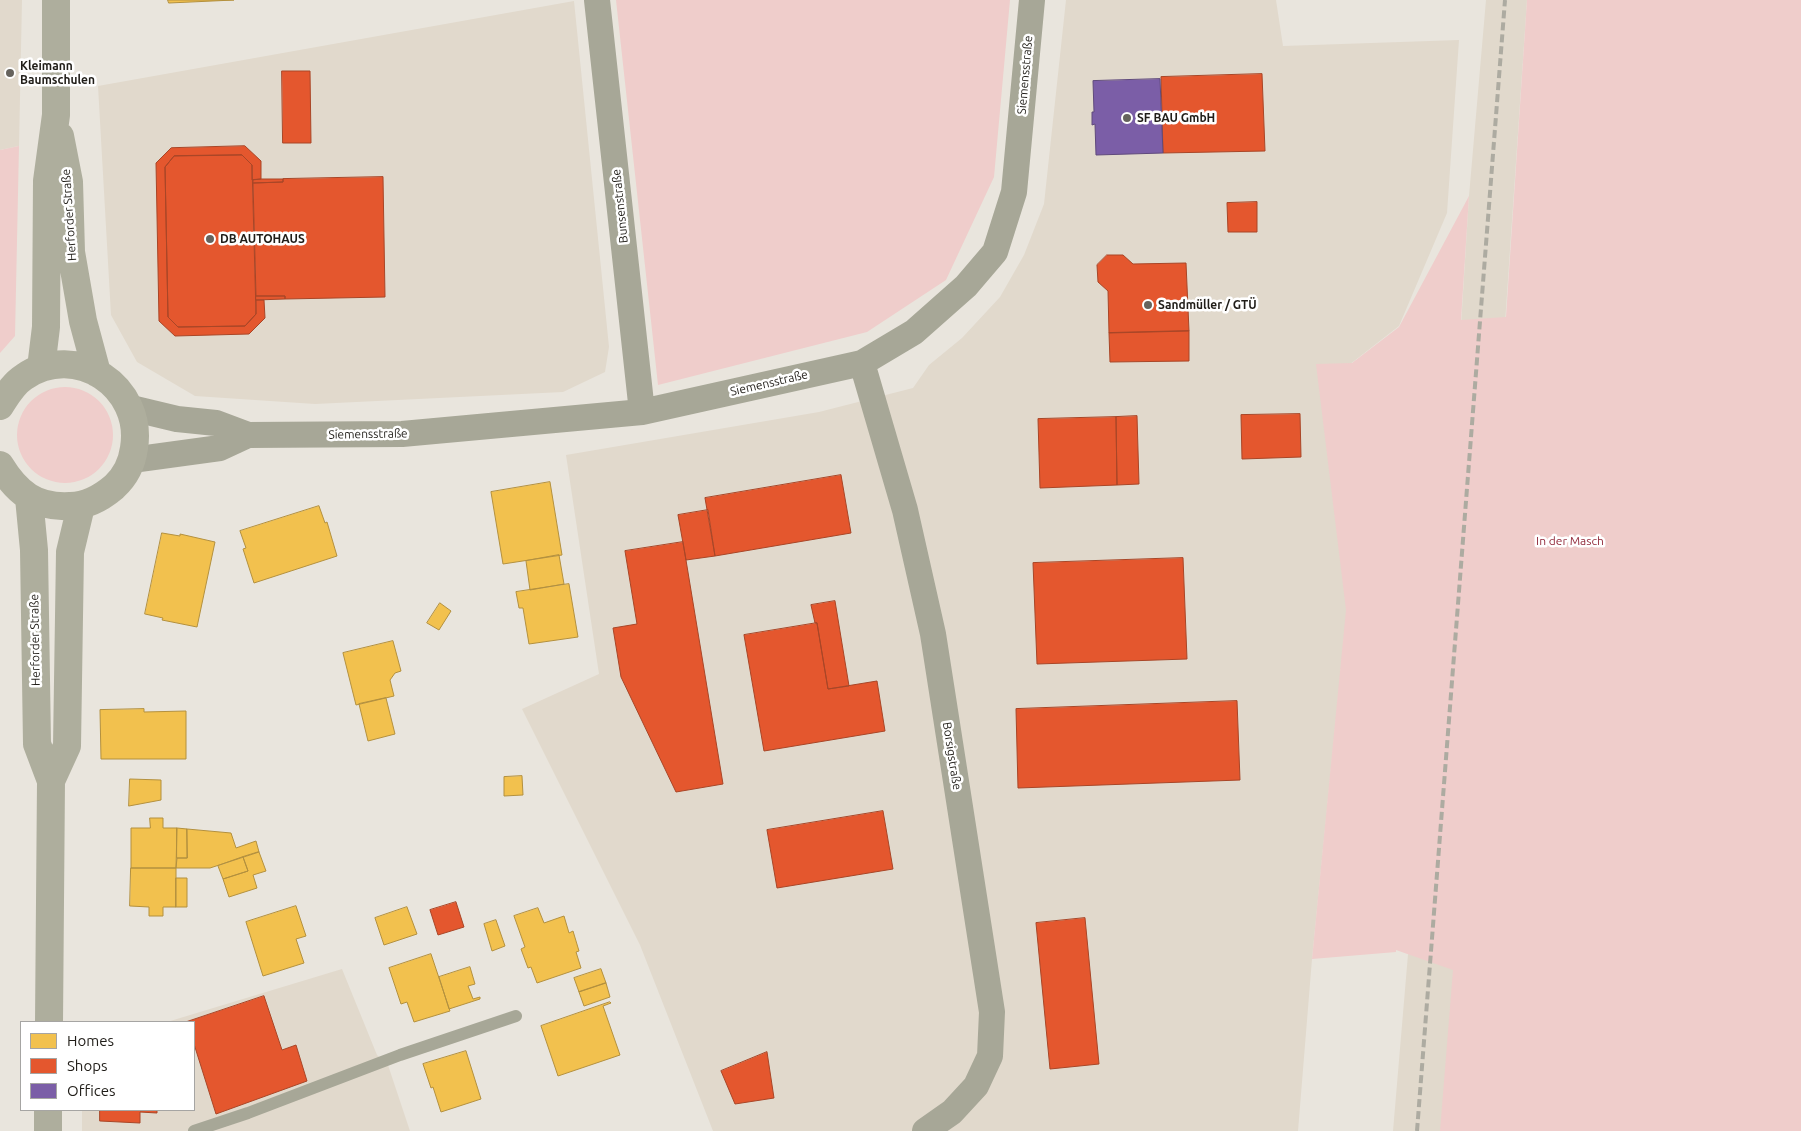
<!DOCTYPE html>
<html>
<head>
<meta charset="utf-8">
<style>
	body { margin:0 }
	#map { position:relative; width:1801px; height:1131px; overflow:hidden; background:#e9e5dd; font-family:Ubuntu,sans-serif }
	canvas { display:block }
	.legend { position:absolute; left:20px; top:1021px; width:175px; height:90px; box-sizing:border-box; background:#fff; border:1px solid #a6a5a3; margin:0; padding:6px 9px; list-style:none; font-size:15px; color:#201d18 }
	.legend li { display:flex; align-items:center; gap:10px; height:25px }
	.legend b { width:25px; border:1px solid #a6a5a3 }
</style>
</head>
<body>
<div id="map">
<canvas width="1801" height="1131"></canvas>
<ul class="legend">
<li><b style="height:14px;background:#f2c14e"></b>Homes</li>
<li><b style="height:14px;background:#e4572e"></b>Shops</li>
<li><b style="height:14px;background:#7b5ea7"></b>Offices</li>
</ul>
</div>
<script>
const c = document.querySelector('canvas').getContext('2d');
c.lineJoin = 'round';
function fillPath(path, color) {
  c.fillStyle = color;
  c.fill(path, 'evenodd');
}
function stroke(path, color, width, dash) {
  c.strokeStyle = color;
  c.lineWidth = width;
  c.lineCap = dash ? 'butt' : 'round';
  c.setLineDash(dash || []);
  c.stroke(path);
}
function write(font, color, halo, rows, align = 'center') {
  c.font = font + ' Ubuntu,sans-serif';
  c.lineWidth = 5;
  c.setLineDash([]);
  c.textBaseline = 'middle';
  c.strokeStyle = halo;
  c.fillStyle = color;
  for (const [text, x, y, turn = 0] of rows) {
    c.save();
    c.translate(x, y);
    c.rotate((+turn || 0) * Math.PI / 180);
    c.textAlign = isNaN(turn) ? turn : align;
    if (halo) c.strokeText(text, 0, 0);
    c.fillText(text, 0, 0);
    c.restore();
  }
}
fillPath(new Path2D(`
	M0 0H22L19 146 0 150Z
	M1066 0H1276L1283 46 1459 40 1447 213 1399 326 1322 386 1348 598 1312 959 1298 1131H713L640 945 522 709 599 674 566 455 819 412 913 388 929 365 962 338 1000 297 1024 255 1044 204Z
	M1486 0H1527L1450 1131H1393L1460 342 1469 196Z
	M574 1 609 347 605 372 563 392 315 404 195 396 137 362 111 315 98 86Z
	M342 969 377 1055 388 1065 410 1131H82V1110H194V1022H167Z`), '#e1d9cc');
fillPath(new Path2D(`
	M616 0H1010L994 177 946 280 867 332 658 385Z
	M1527 0H1801V1131H1440L1453 970 1396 950V952L1312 959 1346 610 1316 364 1352 363 1399 327 1469 196 1461 320 1506 317Z
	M19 146 15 336 0 353V150Z
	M17 435a48 48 0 1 1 96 0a48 48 0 1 1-96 0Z`), '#efcdcb');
const homes = new Path2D(`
	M168 0H234L169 3Z
	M550 482 562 555 503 564 491 492Z
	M319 506 325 523 327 522 337 556 254 583 243 549 246 548 240 531Z
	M162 533 180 536V534L215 542 197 627 162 620 163 618 145 614Z
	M559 555 564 584 530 590 526 561Z
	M569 584 578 637 529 644 523 608H519L516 592Z
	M440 603 451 611 439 630 427 623Z
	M393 641 401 671 395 673 390 680 394 696 356 705 343 653Z
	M386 698 395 734 368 741 359 704Z
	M144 709V712L186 711V759H101L100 710Z
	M522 776 523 795 504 796V777Z
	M130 779 161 780V800L129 806Z
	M150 818H163V828H177L176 868H131V828H150Z
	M177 828 187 829V858H177Z
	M187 829 231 833 236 848 256 841 259 852 210 868H176L177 858H187Z
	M259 852 266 871 253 875 257 888 229 897 223 879 248 871 243 857Z
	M243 857 248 871 223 879 218 866Z
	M131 868H176V907H163V916H149V907L130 906Z
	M176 878H187V907H176Z
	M296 906 306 936 296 939 304 963 263 976 246 922Z
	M407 907 417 934 384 945 375 918Z
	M538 908 544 923 564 916 569 933 573 931 579 951 576 952 581 968 537 983 531 967 528 968 521 949 525 947 514 916Z
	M496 920 505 946 492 951 484 924Z
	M431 954 450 1011 414 1022 407 1002 401 1004 389 968Z
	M470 967 475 984 468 986 473 999 480 997V999L449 1009 439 977Z
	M601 969 606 983 579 992 574 978Z
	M606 983 610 997 584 1006 579 992Z
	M610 1002 611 1003 603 1006 620 1055 558 1076 541 1026Z
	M466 1051 481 1099 441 1112 433 1087 431 1088 423 1064Z`);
fillPath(homes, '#f2c14e');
stroke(homes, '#b3903e', 1);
const shops = new Path2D(`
	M282 71H310L311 143H283Z
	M1262 74 1265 151 1163 153 1161 77Z
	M245 146 261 161V179L252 180V165L242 155 174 156 165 167 168 317 178 327 245 326 256 314V300H264L265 318 249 334 175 336 159 321 156 163 171 148Z
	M242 155 252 165 256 314 245 326 178 327 168 317 165 167 174 156Z
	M383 177 385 297 285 299V296H256L253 183 283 182V179Z
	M261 179H283V182L253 183V180Z
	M1257 202V232H1228L1227 203Z
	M1107 255H1123L1133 264 1186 263 1189 331 1109 333 1108 291 1098 282 1097 265Z
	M256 296H285V299L256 300Z
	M1189 331V361L1110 362 1109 333Z
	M1300 414 1301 457 1242 459 1241 415Z
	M1137 416 1139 484 1117 485 1116 417Z
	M1116 417 1117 485 1040 488 1038 419Z
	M841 475 851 533 715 556 705 498Z
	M708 510 715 556 686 560 678 515Z
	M683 542 723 784 676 792 621 677 613 628 637 624 625 551Z
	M1183 558 1187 659 1037 664 1033 563Z
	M835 601 849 686 828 689 817 623H815L811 605Z
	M817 623 828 689 877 681 885 731 764 751 744 635Z
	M1237 701 1240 780 1018 788 1016 709Z
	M883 811 893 869 777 888 767 830Z
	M456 902 464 927 438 935 430 910Z
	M1085 918 1099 1064 1050 1069 1036 923Z
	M264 996 282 1050 296 1045 307 1081 216 1114 194 1044V1022H186Z
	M767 1052 774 1098 735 1104 721 1071Z
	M100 1110H157V1113L140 1112V1123L100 1121Z`);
fillPath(shops, '#e4572e');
stroke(shops, '#a94627', 1);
const offices = new Path2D(`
	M1160 79 1163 153 1096 155 1095 124 1092 125V112H1094L1093 81Z`);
fillPath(offices, '#7b5ea7');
stroke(offices, '#604a7c', 1);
stroke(new Path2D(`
	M194 1131 248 1113 400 1055 516 1016`), '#a7a797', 12);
stroke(new Path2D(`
	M597 0 642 412
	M862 363 905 510 933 634 992 1012 990 1056 976 1086 952 1112 925 1131
	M131 408 177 419 216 423 248 435 402 434 642 412 862 363 914 332 966 286 995 252 1014 192 1032 0
	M132 460 220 448 248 435`), '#a7a797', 26);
stroke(new Path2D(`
	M60 136 69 182 71 252 83 321 97 373
	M41 368 46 327 47 181 56 115V0
	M0 406C7 395 13 384 24 377 76 341 144 387 134 448 132 463 125 477 114 487 101 498 87 506 70 506 36 508 17 493 0 465
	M29 498 34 550 37 744 51 781 49 1022
	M51 781 67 746 70 552 81 506
	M48 1131V1110`), '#aeae9d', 28);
stroke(new Path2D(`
	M1417 1131 1505 0`), '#adaba1', 4, [8, 4]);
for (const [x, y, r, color] of [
	[10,73,5,"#66635d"],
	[1127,118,5,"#66635d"],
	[210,239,5,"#66635d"],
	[1148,305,5,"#66635d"]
]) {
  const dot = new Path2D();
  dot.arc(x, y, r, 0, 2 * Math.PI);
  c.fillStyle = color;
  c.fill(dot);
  stroke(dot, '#fff', 2);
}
write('bold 12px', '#201d18', '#fff', [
	["Kleimann",20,66],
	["Baumschulen",20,80],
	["SF BAU GmbH",1137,118],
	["DB AUTOHAUS",220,239],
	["Sandmüller / GTÜ",1158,305]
], 'left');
write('12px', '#201d18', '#fff', [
	["Siemensstraße",1025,75,-85],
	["Bunsenstraße",620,206,-96],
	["Herforder Straße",69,215,-94],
	["Siemensstraße",769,383,-13],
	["Siemensstraße",368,434,-1],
	["Herforder Straße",35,640,-91],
	["Borsigstraße",952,756,81]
]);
write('12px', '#922b3c', '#fff', [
	["In der Masch",1570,541]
]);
</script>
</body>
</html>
